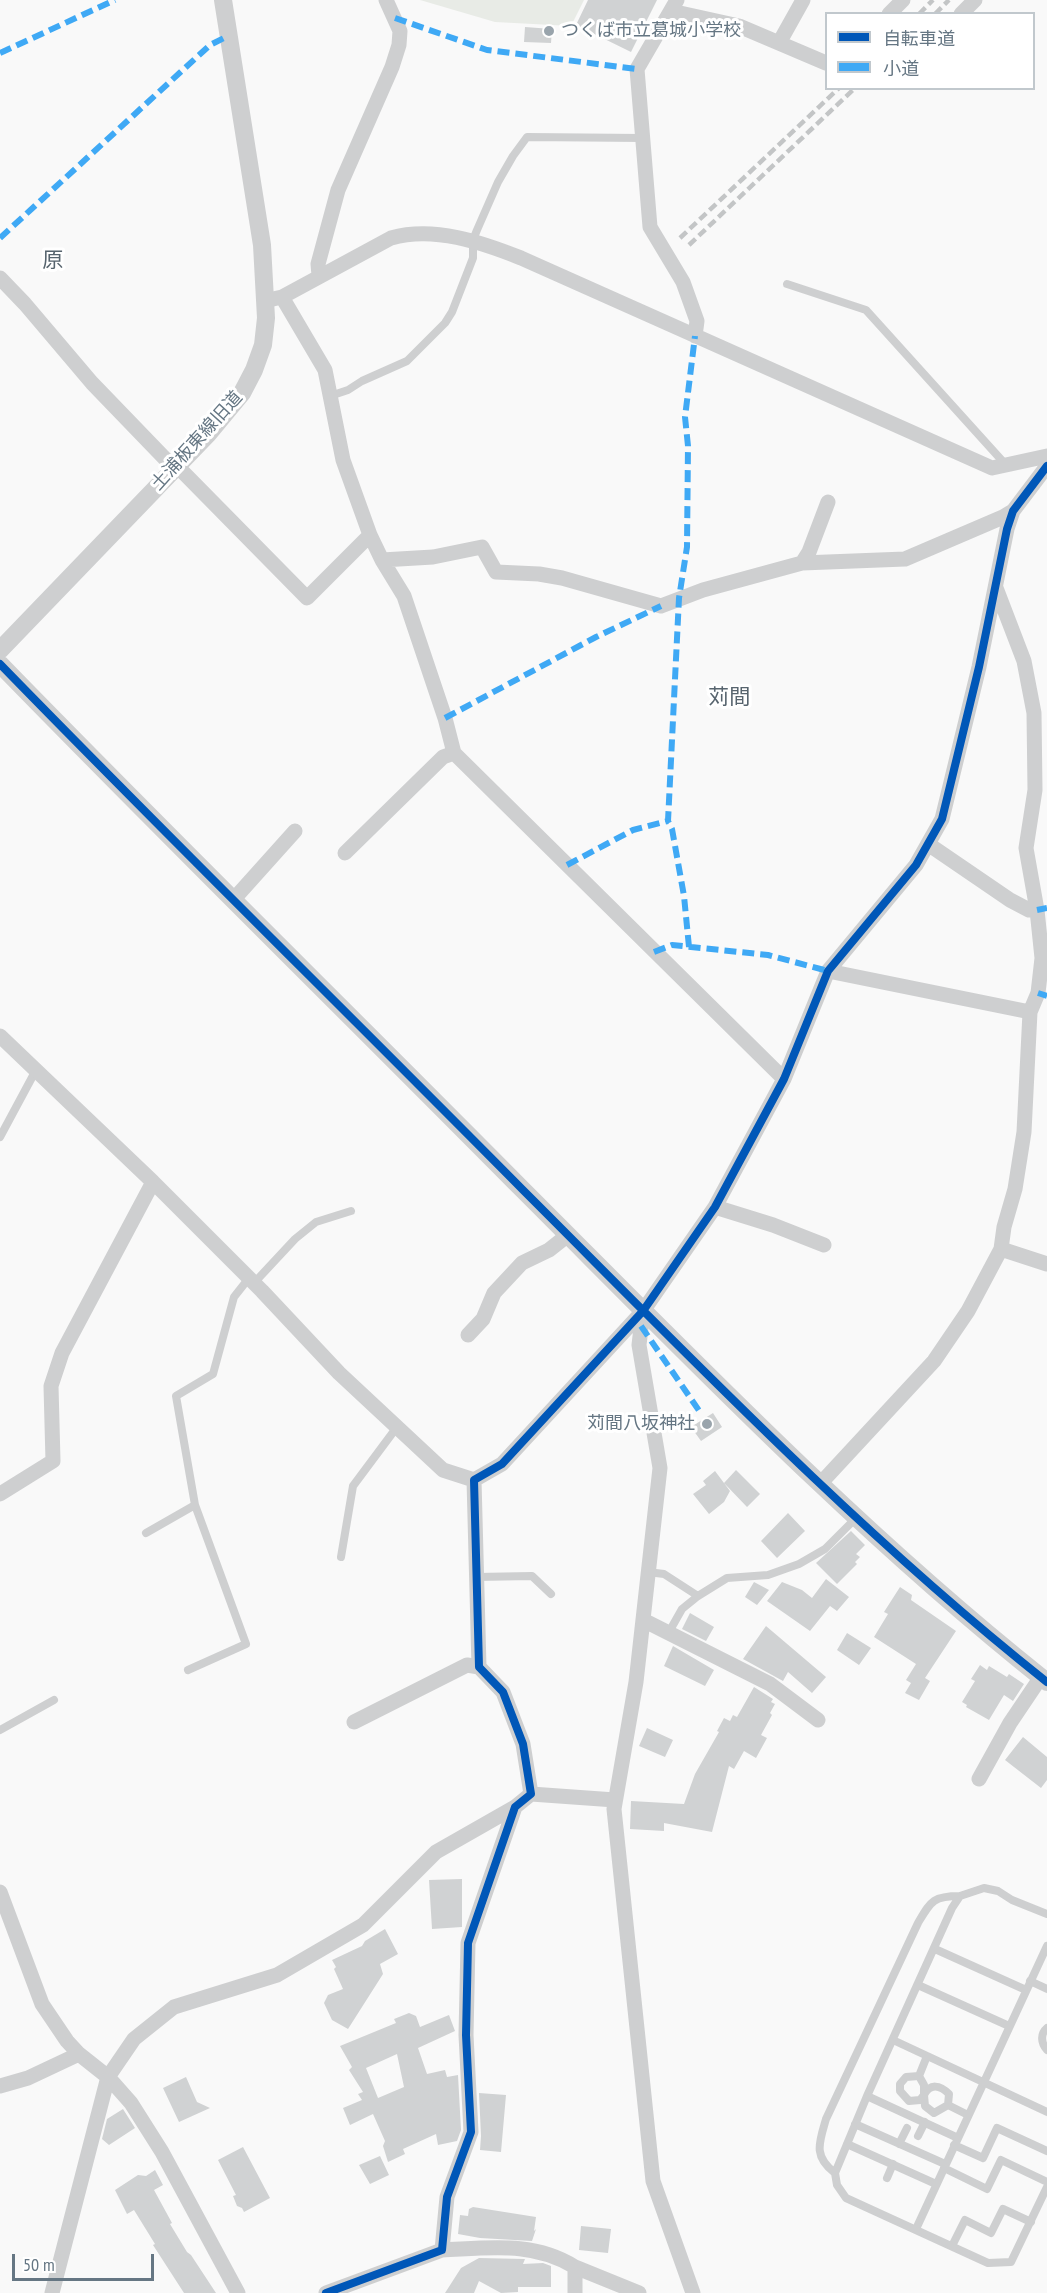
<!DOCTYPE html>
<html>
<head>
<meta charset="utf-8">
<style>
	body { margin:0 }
	#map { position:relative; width:1047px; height:2293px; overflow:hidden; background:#f9f9f9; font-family:"PT Sans Narrow","Noto Sans JP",sans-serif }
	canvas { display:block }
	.legend { position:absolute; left:825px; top:12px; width:210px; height:78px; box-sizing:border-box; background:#fff; border:2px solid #c1c8cd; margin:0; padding:8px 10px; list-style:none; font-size:18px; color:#657683 }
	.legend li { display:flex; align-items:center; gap:12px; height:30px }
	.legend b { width:30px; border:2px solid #c1c8cd }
	.scale { position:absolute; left:12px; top:2254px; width:142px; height:27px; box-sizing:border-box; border:3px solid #657683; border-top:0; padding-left:8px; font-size:18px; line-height:21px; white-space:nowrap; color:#657683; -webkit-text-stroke:4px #fff; paint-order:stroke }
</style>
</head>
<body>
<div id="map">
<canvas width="1047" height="2293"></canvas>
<ul class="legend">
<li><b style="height:8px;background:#0057b8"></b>自転車道</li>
<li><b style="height:8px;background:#3fa9f5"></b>小道</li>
</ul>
<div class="scale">50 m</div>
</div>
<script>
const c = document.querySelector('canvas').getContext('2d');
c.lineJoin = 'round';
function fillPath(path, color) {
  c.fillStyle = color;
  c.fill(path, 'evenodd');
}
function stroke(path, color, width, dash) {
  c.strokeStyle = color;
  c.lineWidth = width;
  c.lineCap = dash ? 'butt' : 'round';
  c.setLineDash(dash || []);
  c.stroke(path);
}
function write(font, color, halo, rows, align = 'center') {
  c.font = font + ' "PT Sans Narrow","Noto Sans JP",sans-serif';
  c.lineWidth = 6;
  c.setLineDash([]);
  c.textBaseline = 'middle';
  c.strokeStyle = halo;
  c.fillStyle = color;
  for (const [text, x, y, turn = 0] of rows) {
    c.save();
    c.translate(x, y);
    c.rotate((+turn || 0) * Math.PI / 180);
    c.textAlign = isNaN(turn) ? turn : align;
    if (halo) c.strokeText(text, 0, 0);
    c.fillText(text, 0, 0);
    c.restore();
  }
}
fillPath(new Path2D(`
	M420 0H584L571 26 495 22Z`), '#e8ebe6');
fillPath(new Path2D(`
	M588 0H657L631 52 576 25Z
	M525 27 552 29 551 43 524 42Z
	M713 1413 722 1427 701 1441 691 1427Z
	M736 1470 760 1494 747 1507 724 1483Z
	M715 1471 730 1491 724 1502 709 1514 693 1494 706 1485 703 1481Z
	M788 1513 805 1531 777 1558 761 1541Z
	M851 1531 865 1545 856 1554 860 1557 855 1562 857 1564 837 1584 816 1563Z
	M826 1579 849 1597 837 1611 830 1606 810 1631 767 1601 782 1582 802 1590 812 1598Z
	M754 1582 769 1590 757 1605 745 1597Z
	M900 1587 912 1595 911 1600 956 1631 925 1678 930 1681 919 1700 905 1693 911 1683 906 1680 916 1664 874 1637 888 1614 884 1612Z
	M690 1613 714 1627 706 1641 682 1629Z
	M766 1626 826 1677 812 1693 788 1672 783 1681 743 1659Z
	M847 1633 871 1648 859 1665 837 1650Z
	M673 1646 714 1670 705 1686 664 1666Z
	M980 1665 987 1670 989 1666 1007 1677 1009 1674 1024 1684 1013 1701 1004 1695 989 1720 966 1707 967 1705 962 1702 975 1681 971 1679Z
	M754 1687 773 1699 771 1702 775 1704 770 1713 772 1715 761 1735 767 1738 756 1758 744 1751 734 1769 729 1766 712 1832 664 1823V1831L630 1829 631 1801 684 1804 695 1774 719 1732 717 1731 724 1718 730 1721 733 1715 737 1717Z
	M647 1728 673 1740 665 1757 639 1746Z
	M1023 1737 1047 1757V1780L1041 1788 1005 1760Z
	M462 1879V1927L432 1929 429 1880Z
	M385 1929 398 1954 380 1964 383 1974 348 2029 332 2020 324 2003 328 1995 343 1989 334 1969 336 1967 332 1960 362 1946 365 1941Z
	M409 2013 416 2016 420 2027 449 2015 455 2031 418 2048 427 2074 445 2070 447 2077 458 2075 461 2130 457 2141 438 2145 436 2134 403 2149 405 2154 388 2162 383 2146 385 2141 373 2114 350 2125 343 2108 362 2100 358 2094 363 2092 349 2070 352 2067 340 2046 396 2023 394 2019ZM397 2054 404 2087 378 2098 366 2068Z
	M186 2077 197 2102 210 2108 179 2122 163 2088Z
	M479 2093 506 2095 501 2152 480 2150 481 2136Z
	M123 2109 135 2128 109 2145 102 2139 107 2119Z
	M243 2147 270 2198 244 2212 242 2208 237 2206 233 2196 236 2195 218 2160Z
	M380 2156 389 2175 370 2184 359 2165Z
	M155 2170 163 2185 154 2190 172 2223 170 2224 187 2252 191 2255 216 2293H184L153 2245 155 2244 134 2210 127 2214 115 2190 138 2175 146 2176Z
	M473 2207 536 2217 534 2231 536 2229 532 2241 480 2238 458 2234 460 2215 468 2216 469 2209Z
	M581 2226 611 2229 608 2253 579 2250Z
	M479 2258 525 2259 523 2264 543 2263 551 2266V2287H518V2292L501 2293 479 2281 474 2293H445L461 2268Z`), '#d0d2d3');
stroke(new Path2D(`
	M787 284 866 310 1006 465
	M330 396 348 390 362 381 407 361 445 323 452 312 473 258V240L477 230 498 182 513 156 527 137 642 138
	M0 1137 36 1070
	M254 1283 295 1239 316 1222 351 1211
	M146 1533 195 1505 176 1396 213 1374 234 1297 249 1278
	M341 1557 353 1486 397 1427
	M648 1572 664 1574 698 1596
	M476 1577 532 1576 551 1594
	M669 1632 682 1609 698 1596 727 1578 768 1575 799 1564 825 1549 856 1518
	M188 1670 246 1644 195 1505
	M0 1730 54 1700
	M1047 1914 1012 1900 998 1891 984 1888 960 1896 952 1908 867 2096 835 2173 837 2185 846 2198 988 2263 1011 2262 1047 2187
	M935 1949 1026 1990
	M1030 1981 1047 1989
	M918 1985 1009 2026
	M1047 2028C1040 2034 1041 2043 1047 2050
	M893 2040 1047 2112
	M919 2076 927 2056
	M924 2095 920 2100 909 2101 900 2091V2084L906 2077 919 2076 924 2085V2095C930 2083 940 2085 949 2094L948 2105 968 2115
	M924 2095 925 2106 934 2113 948 2105
	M867 2096 958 2138
	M855 2124 945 2164
	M918 2136 925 2122
	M847 2144 936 2184
	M899 2144 907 2128
	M954 2145 983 2158 997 2128 1047 2151
	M944 2168 987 2189 1001 2160 1047 2182
	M835 2173C813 2156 819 2143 826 2119L918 1923C931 1901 933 1896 960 1896
	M887 2178 893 2164
	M916 2229 1047 1946
	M952 2246 965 2220 991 2233 1003 2209 1031 2222`), '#cecfd0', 8);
stroke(new Path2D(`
	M677 0 637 69 650 227 683 282 697 321 695 336
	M671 11 739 26 826 63
	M889 14 903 0
	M961 14 975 0
	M779 43 803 0
	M319 276 318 264 338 190 392 67 399 45 400 31 386 0
	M0 278 25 304 92 383 174 468
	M282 297 325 370 343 460 370 535 382 560 404 596 445 718 454 753 784 1079
	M273 299 282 297 391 238C434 226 481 242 521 258L992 468 1047 456
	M177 466 307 598 370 535
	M382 560 433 557 482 547 496 572 539 574 562 578 661 606 703 590 802 563 905 559 1003 517 1013 511
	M802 563 809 552 828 502
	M928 844 1010 900 1029 910H1037
	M345 853 443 757 454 753
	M234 899 295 831
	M828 971 1030 1012
	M0 1036 153 1182 262 1291 339 1373 443 1470 474 1480
	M715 1207 773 1225 824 1245
	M1001 1249 1047 1264
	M643 1311 639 1345 660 1468 636 1682 614 1809 653 2181 693 2293
	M468 1335 483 1319 494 1293 522 1263 549 1250 568 1235
	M820 1484 934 1361 968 1311 1001 1249 1004 1227 1015 1189 1024 1132 1030 1012 1038 993 1042 958 1037 910 1026 848 1035 790 1034 713 1024 661 996 588
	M0 1494 53 1461 51 1386 62 1353 153 1182
	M643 1620 770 1684 818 1720
	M354 1722 467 1665 479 1667
	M979 1779 1010 1723 1041 1677
	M531 1794 615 1800
	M0 1892 42 2004 67 2041 79 2054 108 2077 131 2103 162 2152 238 2293
	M0 2086 28 2078 79 2054
	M442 2250C489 2248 534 2241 575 2267
	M52 2293 108 2077 134 2039 174 2007 277 1975 363 1925 436 1852 515 1807
	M326 2293 442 2250 447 2197 471 2132 466 2035 468 1943 515 1807 531 1794 523 1744 503 1692 479 1667 474 1480 502 1464 643 1311 715 1207 784 1079 828 971 916 865 942 819 979 667 1007 529 1013 511 1047 466
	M575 2293V2267L639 2293`), '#cecfd0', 15);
stroke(new Path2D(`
	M0 650 208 434 242 393 254 370 263 345 266 318 262 245 223 0
	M0 664C172 841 349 1014 523 1190 692 1359 859 1533 1047 1682`), '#cecfd0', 18);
stroke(new Path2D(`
	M919 14 933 0
	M935 14 949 0
	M680 238 839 88
	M689 245 855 88`), '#c3c5c6', 4.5, [9, 4.5]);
stroke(new Path2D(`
	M395 18 487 50 637 69
	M0 53 115 0
	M0 238 210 45 228 36
	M445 718 596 637 661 606
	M567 865 633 830 668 821
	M1037 910 1047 908
	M689 947 684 896 672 829 668 821 679 598 687 547 688 446 685 417 695 336
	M654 952 672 945 768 955 828 971
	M1038 993 1047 996
	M641 1326 700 1412`), '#3fa9f5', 6, [12, 6]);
stroke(new Path2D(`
	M0 664C172 841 349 1014 523 1190 692 1359 859 1533 1047 1682
	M326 2293 442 2250 447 2197 471 2132 466 2035 468 1943 515 1807 531 1794 523 1744 503 1692 479 1667 474 1480 502 1464 643 1311 715 1207 784 1079 828 971 916 865 942 819 979 667 1007 529 1013 511 1047 466`), '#0057b8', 8);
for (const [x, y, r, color] of [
	[549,31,6,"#99a4ac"],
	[707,1424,6,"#99a4ac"]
]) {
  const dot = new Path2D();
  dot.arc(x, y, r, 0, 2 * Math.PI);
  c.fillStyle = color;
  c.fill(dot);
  stroke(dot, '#fff', 2);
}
write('18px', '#657683', '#fff', [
	["つくば市立葛城小学校",561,31],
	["苅間八坂神社",695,1424,"right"]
], 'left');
write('18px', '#657683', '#fff', [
	["土浦板東線旧道",197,441,-48]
]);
write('21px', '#57646e', '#fff', [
	["原",53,261],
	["苅間",729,698]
]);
</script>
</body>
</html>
